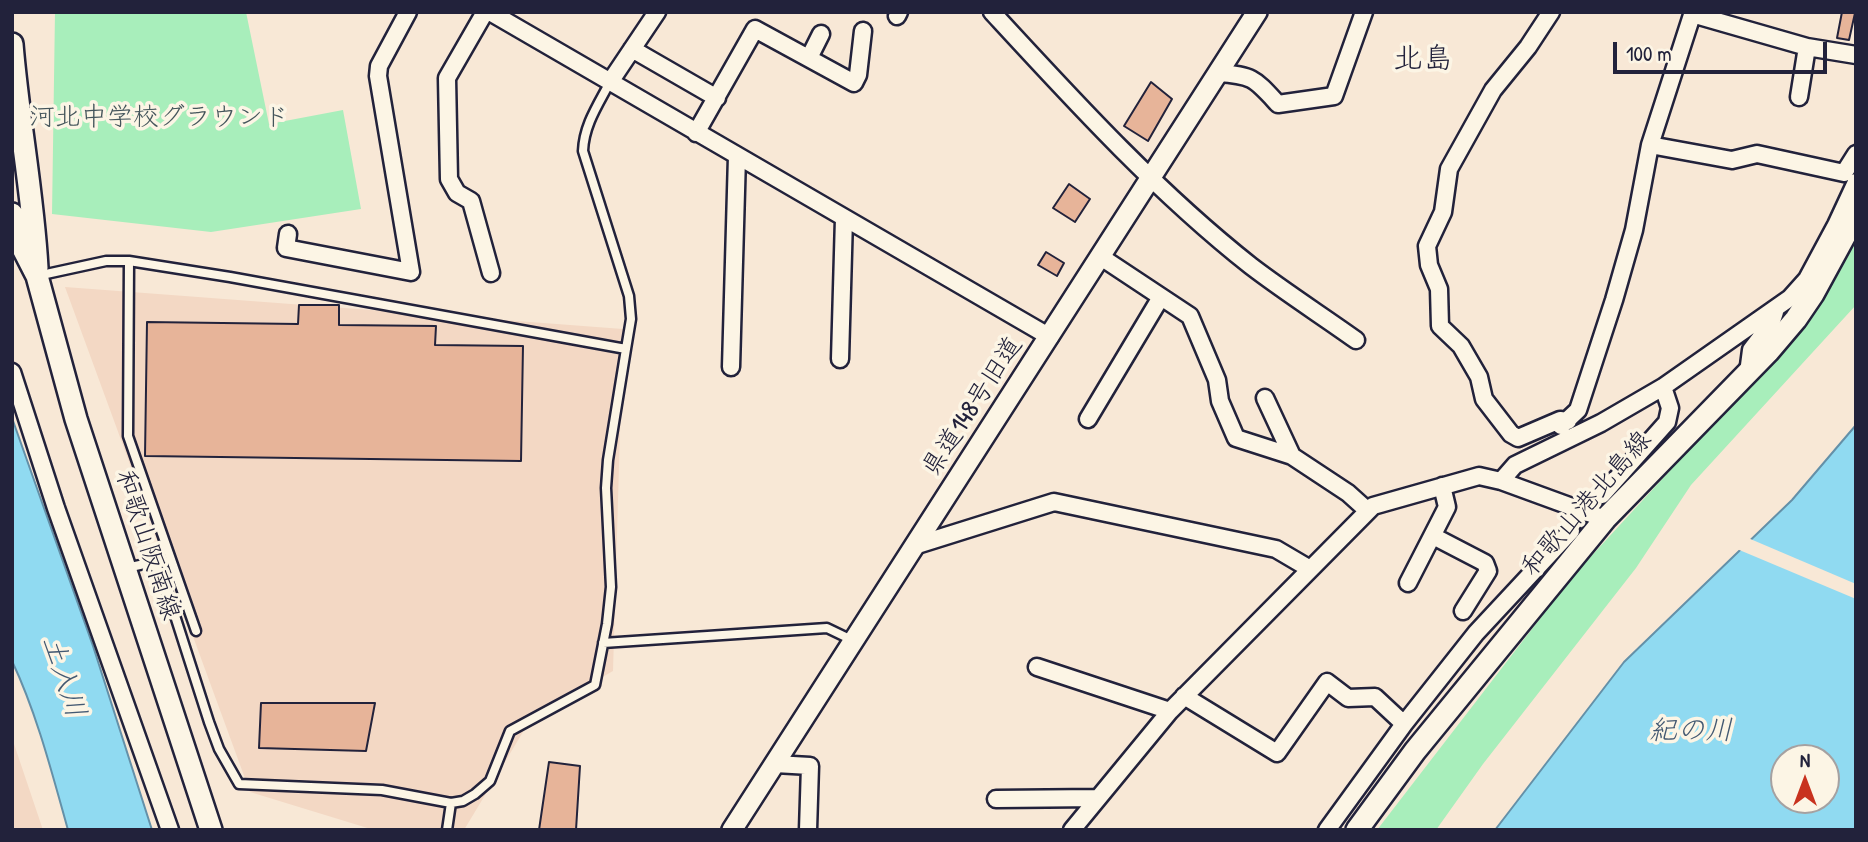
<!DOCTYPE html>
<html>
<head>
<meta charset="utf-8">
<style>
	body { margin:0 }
	#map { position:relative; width:1868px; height:842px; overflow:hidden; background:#f8e8d6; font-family:"Patrick Hand",sans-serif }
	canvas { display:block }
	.frame { position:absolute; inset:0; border:14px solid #22223b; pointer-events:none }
	.north { position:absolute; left:1770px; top:744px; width:70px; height:70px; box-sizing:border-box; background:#fcf5e5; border:2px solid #a5a1a1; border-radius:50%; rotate:0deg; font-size:19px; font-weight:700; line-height:28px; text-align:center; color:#22223b }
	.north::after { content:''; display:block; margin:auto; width:24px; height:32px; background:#c8321e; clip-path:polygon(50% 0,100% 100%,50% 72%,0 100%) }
	.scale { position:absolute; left:1613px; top:42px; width:214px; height:32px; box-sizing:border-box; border:4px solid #22223b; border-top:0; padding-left:9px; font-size:21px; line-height:24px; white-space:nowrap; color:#22223b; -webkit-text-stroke:5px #fcf5e5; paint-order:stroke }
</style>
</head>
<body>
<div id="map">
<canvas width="1868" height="842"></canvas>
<div class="frame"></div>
<div class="north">N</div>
<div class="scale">100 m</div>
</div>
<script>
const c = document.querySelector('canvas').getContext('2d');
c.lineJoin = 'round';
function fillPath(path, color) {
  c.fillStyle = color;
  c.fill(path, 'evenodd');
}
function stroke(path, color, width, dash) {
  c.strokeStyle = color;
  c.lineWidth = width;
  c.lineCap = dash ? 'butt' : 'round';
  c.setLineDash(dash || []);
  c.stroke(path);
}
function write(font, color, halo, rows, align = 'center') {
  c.font = font + ' "Patrick Hand","Klee One",sans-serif';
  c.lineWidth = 7;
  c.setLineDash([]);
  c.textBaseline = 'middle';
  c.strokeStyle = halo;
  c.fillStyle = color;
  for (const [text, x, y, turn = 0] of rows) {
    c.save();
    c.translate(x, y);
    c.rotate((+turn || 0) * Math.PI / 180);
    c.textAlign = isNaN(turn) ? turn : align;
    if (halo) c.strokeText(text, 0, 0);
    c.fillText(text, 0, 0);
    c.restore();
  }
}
fillPath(new Path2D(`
	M65 287 623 329 613 671 532 717 464 830H374L250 792Z
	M12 738 43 830H12Z`), '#f3d8c4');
fillPath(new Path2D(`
	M55 12H246L269 124 343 110 361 209 211 232 52 214Z
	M1856 238V305L1691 485 1636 568 1483 764 1436 830H1377L1572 577 1815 313Z`), '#a8eebb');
const water = new Path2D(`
	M12 418 93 646 152 830H68C52 773 37 714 12 661Z
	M1856 425V830H1495L1624 662 1792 500ZM1784 758H1826V800H1784Z`);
fillPath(water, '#90daf1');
stroke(water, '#6490a8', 2);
fillPath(new Path2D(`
	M1748 538 1856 584V599L1737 549Z`), '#f8e8d6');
const building = new Path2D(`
	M1842 12 1855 13 1849 40 1837 38Z
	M1151 82 1172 99 1148 141 1124 126Z
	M1069 184 1090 199 1075 222 1053 208Z
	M1046 252 1064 263 1057 276 1038 265Z
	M299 305H339V325L436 326 435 345 523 346 521 461 145 456 147 322 298 324Z
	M261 703H375L366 751 259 748Z
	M549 762 580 766 576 830H539Z`);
fillPath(building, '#e7b499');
stroke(building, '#22223b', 2);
stroke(new Path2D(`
	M1571 531 1602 495`), '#cdc0b7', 16, [16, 8]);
const service = new Path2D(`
	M129 261 128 436 196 631
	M37 276 106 261H129L230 277 626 349 631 319 629 296 583 151C584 125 598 105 610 82
	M126 568 149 563 161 572 209 722 219 749 239 784 382 790 451 803
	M603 643 827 628 854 641
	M447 830 451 803 463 801 475 794 490 781 510 731 595 685 607 624 611 587 606 488 608 460 626 349`);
const minor = new Path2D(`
	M485 12 447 78 449 179 457 193 471 201 491 273
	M490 12 1050 337
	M992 12C1074 101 1156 191 1251 266 1285 292 1321 315 1356 340
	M1551 12 1528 47 1493 90 1449 169 1443 212 1427 246 1429 265 1439 289 1440 326 1461 346 1479 377 1484 399 1511 434 1518 438 1560 420 1568 421
	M1692 14 1807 47 1856 55
	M897 16 899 12
	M632 49 717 98
	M809 58 821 34
	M1218 73C1253 75 1255 79 1278 104L1334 96 1364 12
	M610 82 657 12
	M1799 97 1807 47
	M696 133 755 29 854 83 858 75 863 31
	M1650 145 1732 160 1757 154 1844 173 1856 154
	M288 234 286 248 411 272 378 76 379 66 408 12
	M1101 257 1190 316 1217 380 1220 401 1236 438 1292 456 1348 493 1368 511
	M840 359 844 218
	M731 367 737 156
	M12 372 56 508 170 830
	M1748 373 1751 350 1771 324 1775 312
	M1265 398 1292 456
	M1088 419 1161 297
	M1561 426 1578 410 1614 300 1634 230 1650 145 1693 12
	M1501 481 1515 465 1601 423 1663 387 1790 298 1807 279 1836 225 1856 182
	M1602 495 1667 422 1670 408 1663 387
	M1433 536 1485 563 1488 571 1463 611
	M917 545 1054 502 1276 549 1310 569
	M1408 583 1447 507 1442 486
	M1037 667 1170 711
	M1184 696 1277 753 1327 682 1348 698 1375 697 1404 724
	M775 764 810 766 808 830
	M996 799 1098 798
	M1072 830 1170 711 1373 506 1479 476 1501 481 1605 519
	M1327 830 1404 724 1476 633 1571 531`);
const tertiary = new Path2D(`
	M732 830 1257 12`);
const secondary = new Path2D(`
	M12 44C18 119 33 193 37 268
	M12 214 16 235 37 276 76 419 211 830
	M1357 830 1415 751 1605 519 1768 352 1796 319 1813 294 1856 215`);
stroke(service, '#22223b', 13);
stroke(minor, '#22223b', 21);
stroke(tertiary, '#22223b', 24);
stroke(secondary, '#22223b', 26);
stroke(service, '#fcf5e5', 8);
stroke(minor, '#fcf5e5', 16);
stroke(tertiary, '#fcf5e5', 19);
stroke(secondary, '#fcf5e5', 21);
write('26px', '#44555b', '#fcf5e5', [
	["河北中学校グラウンド",159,118]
]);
write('26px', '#22223b', '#fcf5e5', [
	["県道148号旧道",973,407,-57],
	["和歌山港北島線",1587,504,-49],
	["和歌山阪南線",147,545,72]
]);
write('italic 28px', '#435972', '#fcf5e5', [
	["土入川",63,677,72],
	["紀の川",1691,732]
]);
write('30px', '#22223b', '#fcf5e5', [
	["北島",1423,60]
]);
</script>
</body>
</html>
